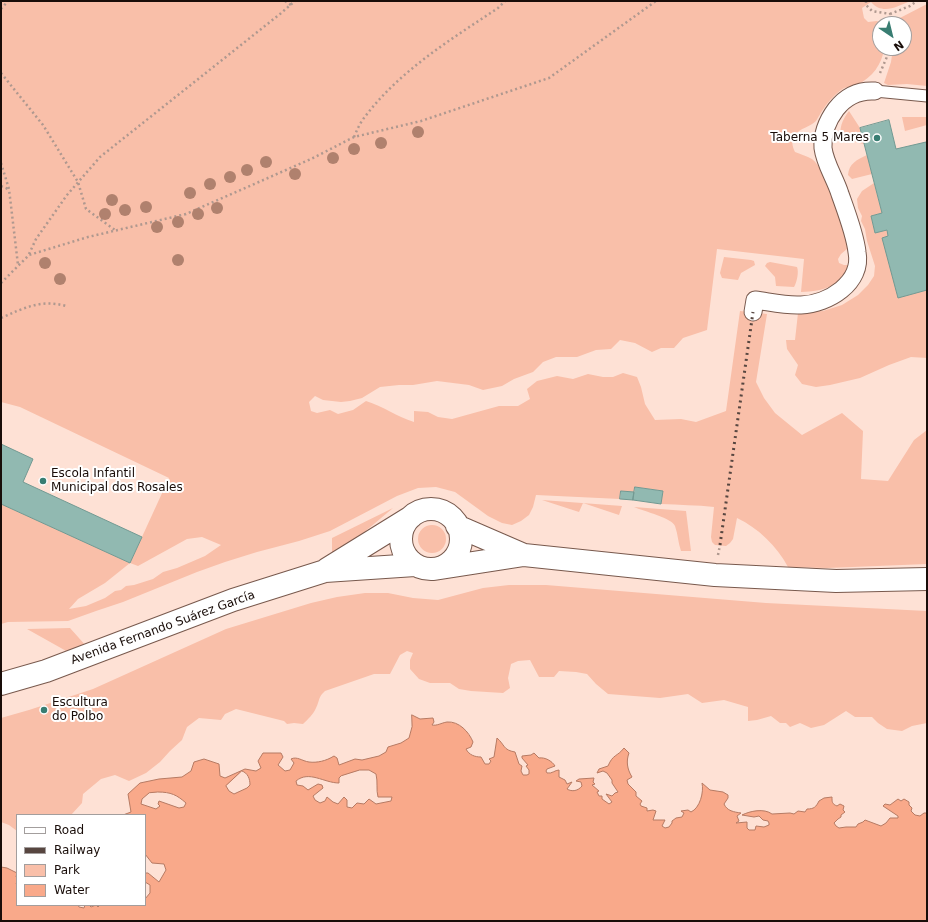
<!DOCTYPE html>
<html>
<head>
<meta charset="utf-8">
<style>
	body { margin:0 }
	#map { position:relative; width:928px; height:922px; overflow:hidden; background:#fee1d5; font-family:"DejaVu Sans",sans-serif }
	canvas { display:block }
	.frame { position:absolute; inset:0; border:2px solid #190d09; pointer-events:none }
	.legend { position:absolute; left:16px; top:814px; width:130px; height:92px; box-sizing:border-box; background:#fff; border:1px solid #a39e9d; margin:0; padding:5px 7px; list-style:none; font-size:12px; color:#190d09 }
	.legend li { display:flex; align-items:center; gap:8px; height:20px }
	.legend b { width:20px; border:1px solid #a39e9d }
	.north { position:absolute; left:872px; top:16px; width:40px; height:40px; box-sizing:border-box; background:#fff; border:1px solid #a39e9d; border-radius:50%; rotate:145deg; font-size:11px; font-weight:700; line-height:16px; text-align:center; color:#190d09 }
	.north::after { content:''; display:block; margin:auto; width:14px; height:18px; background:#387d72; clip-path:polygon(50% 0,100% 100%,50% 72%,0 100%) }
</style>
</head>
<body>
<div id="map">
<canvas width="928" height="922"></canvas>
<div class="frame"></div>
<ul class="legend">
<li><b style="height:5px;background:#fff"></b>Road</li>
<li><b style="height:5px;background:#574640"></b>Railway</li>
<li><b style="height:11px;background:#f9bfa9"></b>Park</li>
<li><b style="height:11px;background:#f9a98a"></b>Water</li>
</ul>
<div class="north">N</div>
</div>
<script>
const c = document.querySelector('canvas').getContext('2d');
c.lineJoin = 'round';
function fillPath(path, color) {
  c.fillStyle = color;
  c.fill(path, 'evenodd');
}
function stroke(path, color, width, dash) {
  c.strokeStyle = color;
  c.lineWidth = width;
  c.lineCap = dash ? 'butt' : 'round';
  c.setLineDash(dash || []);
  c.stroke(path);
}
function write(font, color, halo, rows, align = 'center') {
  c.font = font + ' "DejaVu Sans",sans-serif';
  c.lineWidth = 4;
  c.setLineDash([]);
  c.textBaseline = 'middle';
  c.strokeStyle = halo;
  c.fillStyle = color;
  for (const [text, x, y, turn = 0] of rows) {
    c.save();
    c.translate(x, y);
    c.rotate((+turn || 0) * Math.PI / 180);
    c.textAlign = isNaN(turn) ? turn : align;
    if (halo) c.strokeText(text, 0, 0);
    c.fillText(text, 0, 0);
    c.restore();
  }
}
fillPath(new Path2D(`
	M1 1H910C897 7 882 15 871 2L862 8 864 18 868 22 877 21 882 24H880V48H884V49C882 64 872 78 858 84 852 87 846 86 841 90 833 96 827 103 822 111 820 114 818 118 816 121 810 127 800 128 795 135 791 140 792 146 795 152 800 154 807 156 812 159 827 170 841 222 848 241L847 249 841 254 838 259 839 263 844 265H850C838 287 825 291 801 292L804 259 717 249 707 330 683 338 674 348H661L652 352 635 343 620 340 611 349 596 350 577 357H556L543 362 533 372 514 379 502 386 483 390 469 385 437 381 413 385H399L380 387 362 398 350 401 341 402 323 400 315 396 309 402 311 411 317 413 330 410 338 414 353 410 366 401C383 406 397 417 414 422V411L428 412 438 417 452 419 499 406H518L530 399 527 389 537 381 557 376 573 379 588 374 603 377H613L623 373 637 377 641 387 645 404 655 420 681 419 696 422 726 411 740 311 767 314 756 382 764 398 775 413 802 435 842 413 863 431 861 479 888 481 914 440 927 430V564L827 568 788 567C777 546 758 528 737 518L733 539 730 543 726 546 715 545 712 542 711 537 714 507C697 505 679 505 661 504L663 491 635 487 634 492 621 491 620 499 536 495 533 507 529 515 521 521 512 525 502 523 488 516 455 492 436 487 418 488 397 496 330 531 299 541 257 552 225 562 197 572 123 602 96 611 68 621 8 622 1 624V504L130 563 169 478 20 407 1 402ZM202 537 221 545 205 556 177 568 163 572 153 579 134 585 126 586 121 590 115 591 105 598 86 606 69 609 78 599 105 583 130 563 138 566 187 539Z
	M927 4V86L907 84 888 85 884 83 891 62 893 48H904V24H895L898 19Z
	M849 111 860 128 864 144 841 139C839 128 842 120 849 111Z
	M902 117H927V125L905 131Z
	M867 155 872 174 852 179 848 175C849 163 857 160 867 155Z
	M874 183 882 213 871 216 875 233 887 230 888 236 883 238 898 297 927 290V358L911 357 889 365 860 378 830 385 816 387 802 384 795 375 798 365 787 349 786 340H795L798 313 823 311 842 305 858 295 868 285 874 276 875 266 867 241 865 229 861 221 862 216 858 208 857 199 862 191Z
	M724 257 751 260 754 261 755 265 741 273 738 280 722 278 720 273Z
	M770 262 797 267C799 272 797 282 794 287L776 286 775 277 765 266 767 263Z
	M542 500 622 506 619 515 583 503 579 512Z
	M634 507 686 511 691 551H681C678 543 678 534 675 526 672 518 643 511 634 507Z
	M393 508 362 534 332 554V538Z
	M418 539a14 14 0 1 1 28 0a14 14 0 1 1-28 0Z
	M509 585H546L766 603 927 611V723L912 726 902 731 887 729 878 723 872 717H855L846 711 824 725 811 728 800 723 790 727 786 723H780L771 716 757 720 748 721V707L724 700 702 703 688 694 660 698 608 694 596 684 587 674 576 672 559 671 554 677H539L530 660 518 661 511 664 508 678 510 688 503 693 471 691 459 689 450 683H430L419 679 410 669V660L413 653 407 651 400 655 390 674H374L325 691C318 697 320 700 316 708 313 715 308 719 303 724L294 723 287 724 284 721 236 709 225 714 221 720 199 718 187 727 182 740 170 751 160 762 146 773 129 781 115 775 101 779 83 794 82 803 71 815H17V831L9 825 1 822V718L29 710 93 689 226 629 311 603 337 597 365 593H388L413 598 438 600 483 588Z
	M70 628 87 647 68 652 27 629Z`), '#f9bfa9');
const water = new Path2D(`
	M412 715 420 719 433 718 434 722 432 725C437 726 441 723 447 722 459 721 469 732 473 742L471 747 466 749C469 755 475 757 481 757L485 764H489L491 761 489 759 494 757 497 738C505 745 503 750 515 752L519 764 522 766 521 771 523 775H527L529 774V770L526 766 528 765 522 758V756L531 755 534 753 539 758C545 757 552 761 555 766L547 769 546 771 547 773C552 774 555 770 559 770V777L565 780 567 784 572 782 567 789C572 792 578 791 582 786L581 782 576 781 579 779 594 778 593 782 595 784 592 785 599 791 597 792 599 796H602V799L609 804 612 802 606 794 612 796 615 793 618 792 612 783V780L607 773 603 771 597 773 599 769 608 766C613 754 617 757 624 748L629 753C626 761 627 769 632 777L627 780 628 784 636 792V796L642 801 640 804 641 806 647 808V811L653 810 656 811 653 820H665L662 826 665 828 669 827 672 823V821L676 818 682 817 684 813 681 811 688 810 691 812C700 808 704 792 702 783L710 790 723 792 728 795V798L724 804C727 811 734 812 741 813L737 816 739 821 736 823 747 822V828L749 830H755L756 826 764 827 769 825V823L768 821 763 820 759 816 754 817 742 815C750 811 764 808 772 814L790 813 794 814 798 811 805 812 807 809C814 809 816 807 819 801L824 798 832 797C832 802 832 804 837 806L840 804 844 806 843 810 845 812 841 815V817L838 819 834 823 836 826 839 828 846 827H856L858 824 863 822 865 820 881 826 886 823 890 818H898V816L883 806 885 804 890 805 898 799 901 801 904 799 909 802V805L912 808 911 811 915 815 920 816 924 813H927V921H1V867L7 868 17 873 16 877H17V882L16 883 17 885V905H78L79 907 84 908 85 905H89L91 907 96 905 98 907 100 905H145V899L150 893V885L145 882V873H148L159 882 166 870 164 864 152 863 145 854V815H123L131 812 128 794 140 783 159 779 182 777 191 771 194 762 204 759 219 764 220 776 225 778 245 769 256 771 261 768 258 761 263 753H281L283 757 278 765 285 771 290 770 294 763 291 759C297 756 302 761 309 762 317 763 326 761 334 756L337 758 339 765 355 759 362 760 379 756 386 752 388 747 401 743 409 738 412 727ZM360 770H369L376 774C378 782 376 790 378 797H392L391 801 376 804 369 799 364 804 357 803 352 808 347 807V800L344 797 338 804 333 802 327 797 325 801 320 803 315 800 313 796 323 788 322 785 318 784 308 790 303 786 297 785 296 781C309 770 324 783 339 783V778L341 776ZM242 771C248 773 250 779 250 785L247 788 234 794 229 791 226 786ZM158 792C171 792 177 795 186 803L184 807 179 808 159 801 158 804 160 806 156 809 141 804 142 799 149 793Z`);
fillPath(water, '#f9a98a');
stroke(water, '#b67a63', 1);
const building = new Path2D(`
	M889 120 896 149 926 142 927 146V290L898 298 882 238 888 236 887 230 875 233 871 216 882 213 860 128Z
	M1 444 33 459 23 482 142 537 130 563 1 504Z
	M635 487 663 491 661 504 633 500Z
	M621 491 634 492 633 500 620 499Z`);
fillPath(building, '#91b9b1');
stroke(building, '#729992', 1);
const service = new Path2D(`
	M875 91 927 96`);
const pedestrian = new Path2D(`
	M753 312 755 300C770 302 786 306 801 305 828 304 863 283 857 252 855 234 846 211 840 194 835 178 825 164 823 148 822 133 827 121 836 109 846 96 859 90 875 91`);
const minor = new Path2D(`
	M401 539a30 30 0 1 1 60 0a30 30 0 1 1-60 0Z
	M457 526 524 555
	M327 569 411 517
	M434 569 524 555 715 575 836 581 927 579
	M1 684 46 671 233 600 325 571 415 565`);
stroke(service, '#78594d', 13);
stroke(pedestrian, '#78594d', 19);
stroke(minor, '#78594d', 24);
stroke(new Path2D(`
	M285 1 291 5
	M866 1V5L872 11 890 14
	M1 9 8 1
	M891 24 890 14 910 6 917 1
	M1 73 43 125 78 182 86 209 115 230
	M880 73 889 52 890 48
	M354 137C357 130 360 123 364 118 399 71 450 40 498 8L505 1
	M1 163 9 189 18 265
	M1 186 8 189
	M29 254 36 239 67 195 100 157 280 14 295 1
	M1 283 29 255 88 237 186 214 311 159 354 137 421 121 549 78 656 1
	M1 318C24 308 41 299 66 306
	M718 555 720 545`), '#af988f', 2.5, [2, 3]);
stroke(service, '#fff', 11);
stroke(pedestrian, '#fff', 17);
stroke(minor, '#fff', 22);
stroke(new Path2D(`
	M720 545 753 312`), '#574640', 3, [2, 4]);
c.fillStyle = '#b0816e';
for (const [x, y] of [
	[418,132],
	[381,143],
	[354,149],
	[333,158],
	[266,162],
	[247,170],
	[295,174],
	[230,177],
	[210,184],
	[190,193],
	[112,200],
	[146,207],
	[217,208],
	[125,210],
	[105,214],
	[198,214],
	[178,222],
	[157,227],
	[178,260],
	[45,263],
	[60,279]
]) {
  c.beginPath();
  c.arc(x, y, 6, 0, 2 * Math.PI);
  c.fill();
}
for (const [x, y, r, color] of [
	[877,138,4,"#387d72"],
	[43,481,4,"#387d72"],
	[44,710,4,"#387d72"]
]) {
  const dot = new Path2D();
  dot.arc(x, y, r, 0, 2 * Math.PI);
  c.fillStyle = color;
  c.fill(dot);
  stroke(dot, '#fff', 1.5);
}
write('12px', '#190d09', '#fff', [
	["Taberna 5 Mares",869,138,"right"],
	["Escola Infantil",51,474],
	["Municipal dos Rosales",51,488],
	["Escultura",52,703],
	["do Polbo",52,717]
], 'left');
write('12px', '#190d09', '#fff', [
	["Avenida Fernando Suárez García",163,628,-20]
]);
</script>
</body>
</html>
